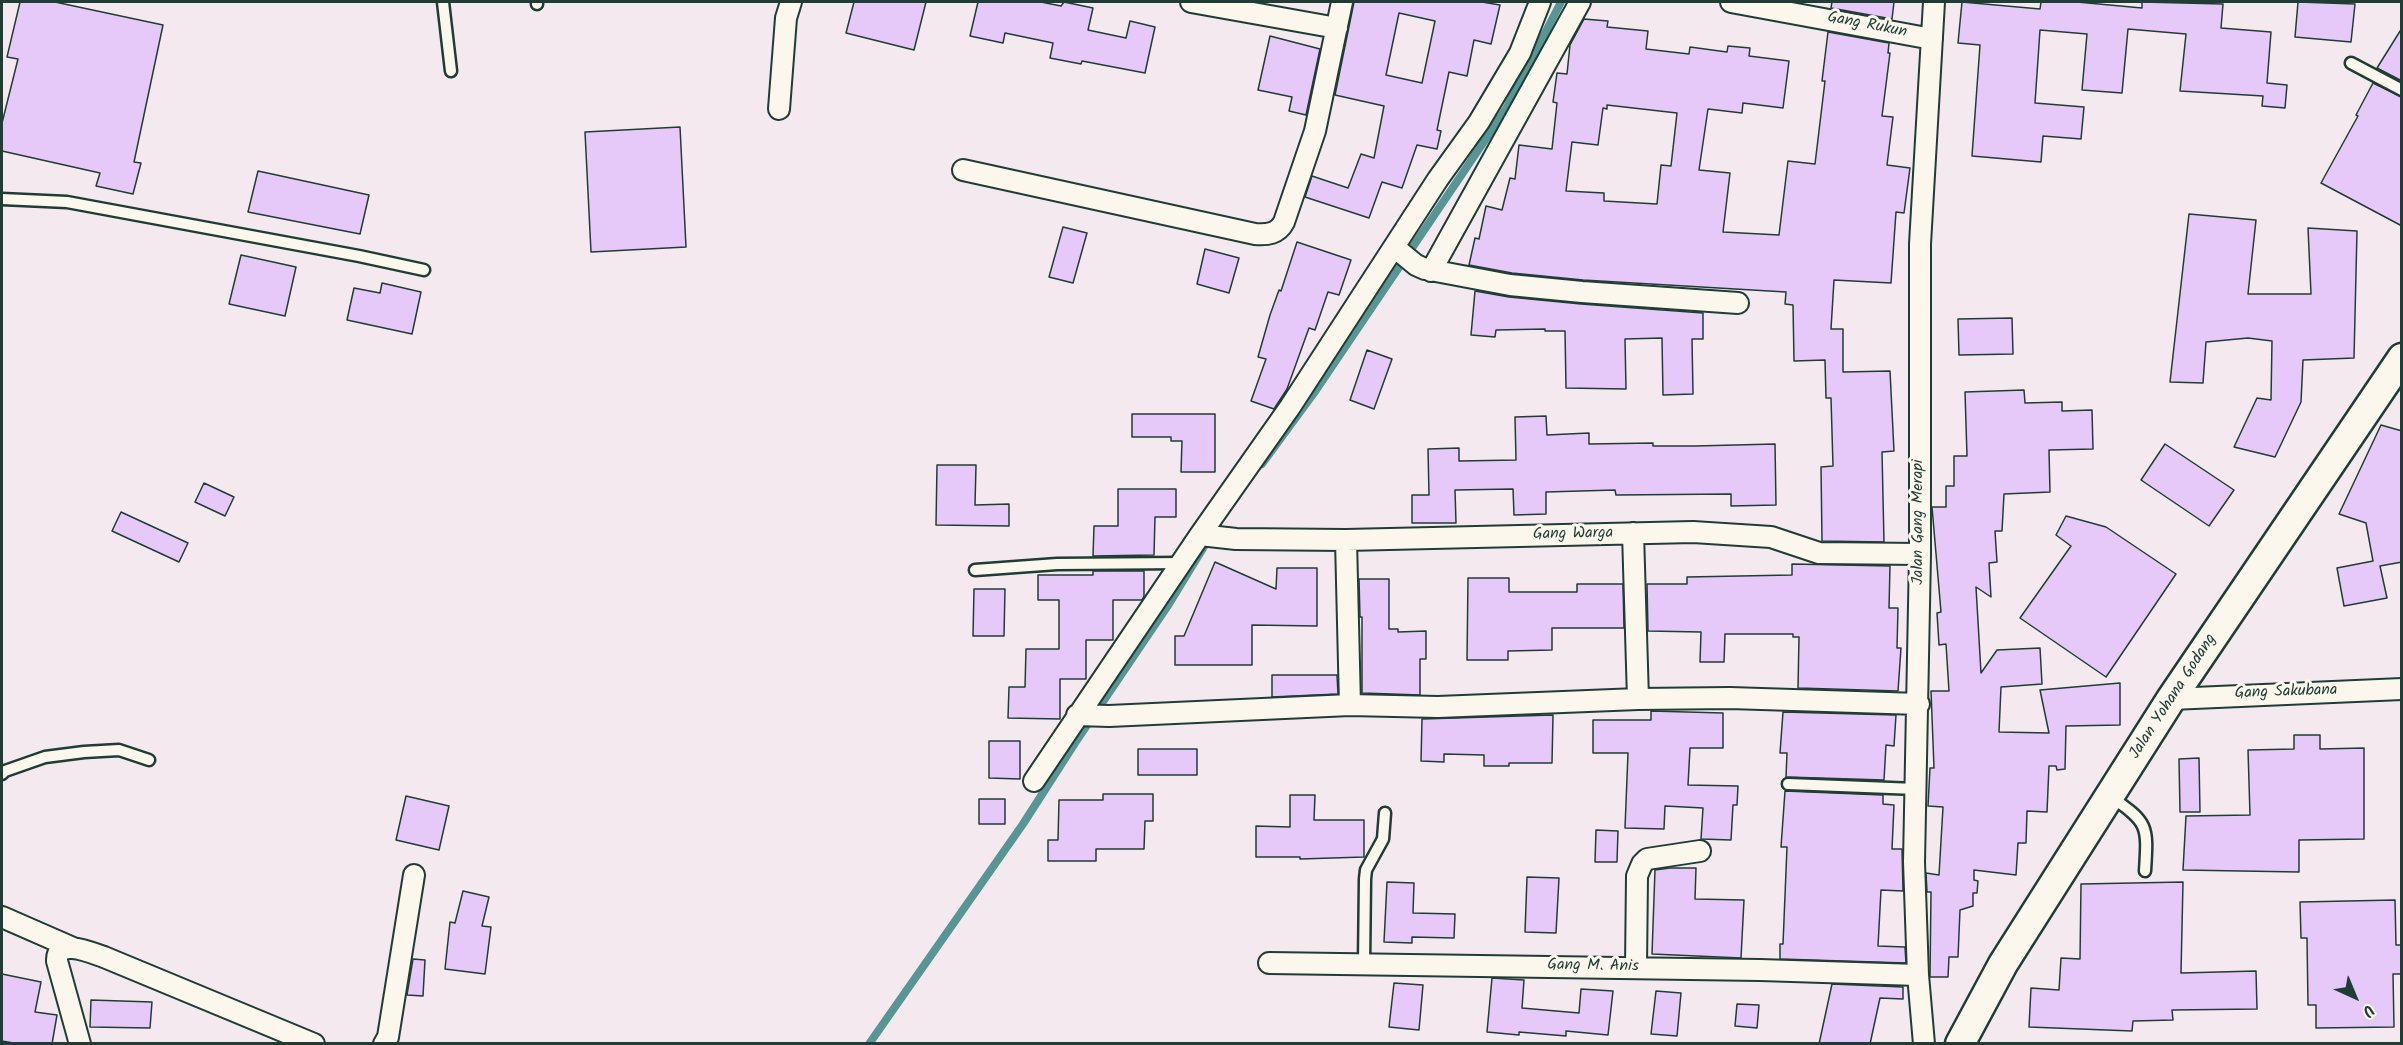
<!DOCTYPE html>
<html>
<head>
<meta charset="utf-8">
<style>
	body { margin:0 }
	#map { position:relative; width:2403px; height:1045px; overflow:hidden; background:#f5e9f0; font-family:Kalam,sans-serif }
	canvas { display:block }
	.frame { position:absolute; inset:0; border:3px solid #1f3d34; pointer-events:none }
	.north { position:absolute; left:2325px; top:967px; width:60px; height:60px; -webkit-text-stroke:4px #fbf7ec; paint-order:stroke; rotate:136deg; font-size:16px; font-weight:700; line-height:24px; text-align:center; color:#1f3d34 }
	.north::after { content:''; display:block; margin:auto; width:21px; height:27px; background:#1f3d34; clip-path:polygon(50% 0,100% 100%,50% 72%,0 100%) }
</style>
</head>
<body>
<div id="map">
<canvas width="2403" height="1045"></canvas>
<div class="frame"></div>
<div class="north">U</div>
</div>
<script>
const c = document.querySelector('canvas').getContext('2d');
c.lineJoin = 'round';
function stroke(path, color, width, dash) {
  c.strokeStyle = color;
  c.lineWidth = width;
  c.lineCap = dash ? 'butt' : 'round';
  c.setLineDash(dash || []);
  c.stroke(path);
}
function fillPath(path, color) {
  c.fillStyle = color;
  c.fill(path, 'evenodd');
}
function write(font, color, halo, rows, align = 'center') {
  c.font = font + ' Kalam,sans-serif';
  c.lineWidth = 6;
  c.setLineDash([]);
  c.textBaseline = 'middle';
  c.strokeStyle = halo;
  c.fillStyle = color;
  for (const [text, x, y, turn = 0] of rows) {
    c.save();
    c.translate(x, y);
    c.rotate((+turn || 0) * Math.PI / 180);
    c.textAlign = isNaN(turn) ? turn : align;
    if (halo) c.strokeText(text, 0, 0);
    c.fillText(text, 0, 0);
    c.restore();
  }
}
stroke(new Path2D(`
	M1262 464 1314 393 1506 109 1561 2
	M869 1044 1023 824 1075 743 1169 604 1210 537`), '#589595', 8);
const building = new Path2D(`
	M20 2H55L163 25 134 162 141 163 133 194 96 186 100 173 2 151V123L18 59 7 57Z
	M854 2H926L914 50 846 33Z
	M978 2H1041L1061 6 1064 2 1093 8 1088 30 1126 38 1130 21 1155 27 1145 73 1082 61 1081 64 1050 58 1053 43 1005 33 1003 43 970 36Z
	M1354 2H1482L1500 5 1491 44 1474 40 1467 76 1449 72 1437 130 1441 131 1437 149 1417 145 1402 188 1382 182 1369 218 1305 197 1312 176 1348 188 1361 154 1374 158 1384 106 1335 95ZM1399 13 1435 21 1422 83 1386 75Z
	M1832 2H1894L1892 19 1831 8Z
	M1962 2 2040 9 2041 2H2077L2142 8V2L2223 4 2221 28 2271 32 2267 83 2287 85 2285 108 2262 106 2263 96 2180 91 2186 34 2128 29 2122 93 2082 90 2087 34 2040 30 2035 103 2084 107 2081 139 2043 136 2041 162 1972 156 1980 45 1958 43Z
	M2298 2 2355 4 2351 42 2295 37Z
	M1584 19 1608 21 1607 27 1648 31 1646 49 1689 54 1690 47 1727 52 1728 46 1750 48 1749 56 1789 61 1783 108 1743 103 1742 113 1708 109 1699 170 1730 173 1723 232 1779 235 1788 161 1815 164 1825 81H1822L1828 32 1889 43 1888 53H1890L1882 116 1893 117 1887 165 1910 168 1904 213 1896 212 1891 283 1834 280 1831 329H1843V372L1890 371 1894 451 1882 452 1884 542 1822 541 1821 467 1833 466 1831 398H1826L1825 360 1794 361 1793 305 1785 304 1786 292 1583 280 1512 273 1469 265 1475 238 1479 239 1486 206 1502 210 1510 178 1515 179 1519 145 1552 149 1557 103 1553 102 1557 73 1567 74 1570 45ZM1607 105 1677 113 1671 166 1661 165 1657 204 1604 201V193L1566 191 1572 142 1598 145 1603 108 1607 109Z
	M2402 28V81L2377 68Z
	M1270 36 1320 49 1306 115 1289 111 1292 97 1258 90Z
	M2373 83 2402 97V226L2321 183 2358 116 2356 115Z
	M680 127 686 247 591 252 585 132Z
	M258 171 369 195 360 234 248 212Z
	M2189 214 2256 220 2248 294H2311L2308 228 2357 231 2354 358 2303 360 2301 402 2275 457 2234 447 2257 398 2271 400 2272 341 2248 338 2206 342 2203 383 2170 382Z
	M1063 227 1087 233 1073 283 1049 277Z
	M1297 242 1351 260 1339 295 1328 292 1315 330 1309 328 1287 389 1274 409 1251 401 1266 359 1258 357 1270 315 1279 290 1281 291Z
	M1205 249 1239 258 1229 293 1197 284Z
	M241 255 296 267 285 316 229 304Z
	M382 283 421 292 412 334 347 320 354 288 380 293Z
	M1475 291 1509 297 1581 304 1703 313V339H1692L1693 394 1663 395 1662 338 1625 339 1626 389 1566 388 1565 331H1545V329L1496 330 1495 337 1471 335Z
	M2012 318 2013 354 1959 355 1958 319Z
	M1367 350 1392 359 1374 409 1350 400Z
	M2024 390 2025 403 2062 402V411L2092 410 2093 449 2049 450 2050 492 2004 494 2002 531H1995L1997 562 1989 563 1991 597 1976 587 1981 673 1997 650 2040 648 2042 684 2001 687 1999 732 2049 733 2040 690 2120 683V725L2066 726 2065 769 2057 770 2056 766H2049L2047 812 2027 811 2026 843H2018L2016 875 1974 870V880L1978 881 1977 893H1973V906L1960 910 1958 957H1949L1948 977H1930L1931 892H1927L1926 873 1939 875 1943 807 1928 806 1930 768H1934L1931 691H1949L1946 644 1939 645 1937 613 1941 612 1932 507H1946V486H1954V456H1967L1965 392Z
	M1132 414H1215V472H1181L1182 441H1171V437H1132Z
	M1546 416 1547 435 1589 433V444L1653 443V446H1695L1775 444 1776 505 1731 506V494L1616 495 1615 490 1546 492V514L1514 515 1513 489 1455 490 1456 523H1412V495H1429L1428 449 1459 448V461L1516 460 1515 417Z
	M2381 425 2402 431V562L2380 566 2387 598 2344 606 2337 568 2373 561 2366 523 2339 514Z
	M2165 444 2234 490 2209 526 2141 480Z
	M937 465H976L975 505 1009 504V526L936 525Z
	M204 483 234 497 225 516 195 502Z
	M1118 489H1176V517H1155L1154 555 1093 556 1094 526H1118Z
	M121 512 188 543 179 562 112 531Z
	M2066 516 2106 527 2176 574 2106 677 2020 618 2071 546 2056 535Z
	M1215 562 1276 589 1277 568H1317V626L1252 625V665H1175V636H1184Z
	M1792 564 1890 566 1889 608H1898L1897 648H1901L1898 691 1798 688 1799 637H1793V634H1725L1724 662H1700L1701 632 1648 631 1647 584H1687V577L1792 575Z
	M1093 571H1144V596L1142 600H1113V640H1086V679H1060V719L1008 718 1009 687H1025L1026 649H1059V600H1038V575H1093Z
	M1468 578H1509V592H1577V584H1623L1624 628H1552V650L1508 651V660H1467Z
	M1359 579H1389V629H1398V632L1426 631V659H1420V695L1362 693V617H1360Z
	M974 589H1005L1004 636H973Z
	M1272 675H1337L1338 694 1272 697Z
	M1651 711 1723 713V748H1690L1688 785 1738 786 1737 805H1733L1731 840 1701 839 1703 808 1665 806 1664 829 1625 828 1628 753H1593V720H1651Z
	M1783 712 1896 715 1894 746 1886 745 1884 780 1786 777 1787 753H1780Z
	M1553 715 1552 763H1509V766H1484V755L1444 754V762L1421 761 1422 719Z
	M2294 735H2320V749L2364 748V839L2299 840V872L2183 870 2186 816 2250 815 2248 750 2294 749Z
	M989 741H1020V779L989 778Z
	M1138 749H1197V775H1138Z
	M2199 758 2200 812H2180L2179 759Z
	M1785 791 1883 795V804L1894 805 1892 849H1902L1903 891 1881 890 1878 946 1905 947 1906 963 1780 959V944H1783L1787 847H1781Z
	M1103 794H1153V821H1145L1144 849H1096V861H1048V840H1058L1059 800H1103Z
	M1290 795H1315L1314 820H1364V857L1300 859V857H1256V826L1290 827Z
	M406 796 449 806 439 850 396 840Z
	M979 799H1005V824H979Z
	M1596 830 1618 831 1617 862H1595Z
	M1670 868H1696L1695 899 1744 900 1741 958 1652 954 1655 870Z
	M1527 877 1559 878 1556 933 1525 932Z
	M1387 882 1414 883 1413 913 1455 914 1454 938 1412 937V943L1384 942Z
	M2183 882 2181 973 2256 971 2257 1009 2172 1010 2173 1020 2133 1021 2132 1031 2029 1027 2031 988 2059 990 2061 958 2080 959 2081 884Z
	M463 891 489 897 482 926 491 927 485 974 445 969 450 922 455 923Z
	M2395 900 2396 945H2402V974H2393L2394 1027 2316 1028V1005H2308L2307 938H2301L2300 902Z
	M413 959 425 960 423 996 407 995Z
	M2 974 41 982 35 1012 57 1015 52 1044H19L2 1041Z
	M1492 978 1524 980 1522 1008 1579 1013 1581 989 1613 991 1608 1035 1566 1031V1036L1519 1032V1035L1487 1032Z
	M1394 983 1423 985 1419 1030 1389 1027Z
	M1832 984 1903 987V999L1880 998 1870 1044H1819Z
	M1656 991 1681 993 1677 1036 1651 1034Z
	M91 1000 152 1002 150 1028 90 1027Z
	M1737 1004 1759 1005 1757 1028 1735 1026Z`);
fillPath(building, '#e6c9f8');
stroke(building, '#1f3d34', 1.5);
const lane = new Path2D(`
	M443 2 451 71
	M537 2V4
	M2351 63 2402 90
	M2 199 67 202 359 256 424 270
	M975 570 1057 564 1181 563
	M2 774 5 771 45 757 84 752 119 750 149 760
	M1788 784 1916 789
	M2110 796C2148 823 2148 824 2145 871
	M1364 964 1365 879 1366 870 1383 839 1385 813`);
const street = new Path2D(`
	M1191 2 1337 28
	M1731 2 1932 39
	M779 109 786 18 791 2
	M963 170 1255 234C1267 235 1278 234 1284 222L1315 131 1342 2
	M1394 247 1416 265 1425 269 1510 285 1582 292 1738 303
	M1431 271 1580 2
	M1633 533 1638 699
	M1200 535 1236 539 1346 540 1693 532 1771 537 1819 553 1920 554
	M1346 540 1350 705
	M2171 699 2402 689
	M1077 715 1109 716 1350 705 1438 707 1638 699 1730 698 1919 704
	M1034 781 1200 535 1290 407 1438 179 1479 122 1520 53 1540 2
	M2 917 73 948
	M1269 963 1760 970 1918 975
	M1636 967 1637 876 1642 864 1647 859 1700 851
	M80 1044 57 961C56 937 92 953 104 957L314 1044
	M384 1044 388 1037 414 875
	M1924 1044 1918 975 1914 862 1920 554V244L1934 2`);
const secondary = new Path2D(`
	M1960 1044 2003 964 2171 699 2402 358`);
stroke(lane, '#1f3d34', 15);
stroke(street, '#1f3d34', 24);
stroke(secondary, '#1f3d34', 33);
stroke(lane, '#fbf7ec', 10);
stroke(street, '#fbf7ec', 20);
stroke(secondary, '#fbf7ec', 28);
write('16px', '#1f3d34', '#fbf7ec', [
	["Gang Rukun",1867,26,11],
	["Jalan Gang Merapi",1919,522,-90],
	["Gang Warga",1573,535,-1],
	["Gang Sakubana",2286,693,-2],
	["Jalan Yohana Godang",2174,697,-57],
	["Gang M. Anis",1593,967,1]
]);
</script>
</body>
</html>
